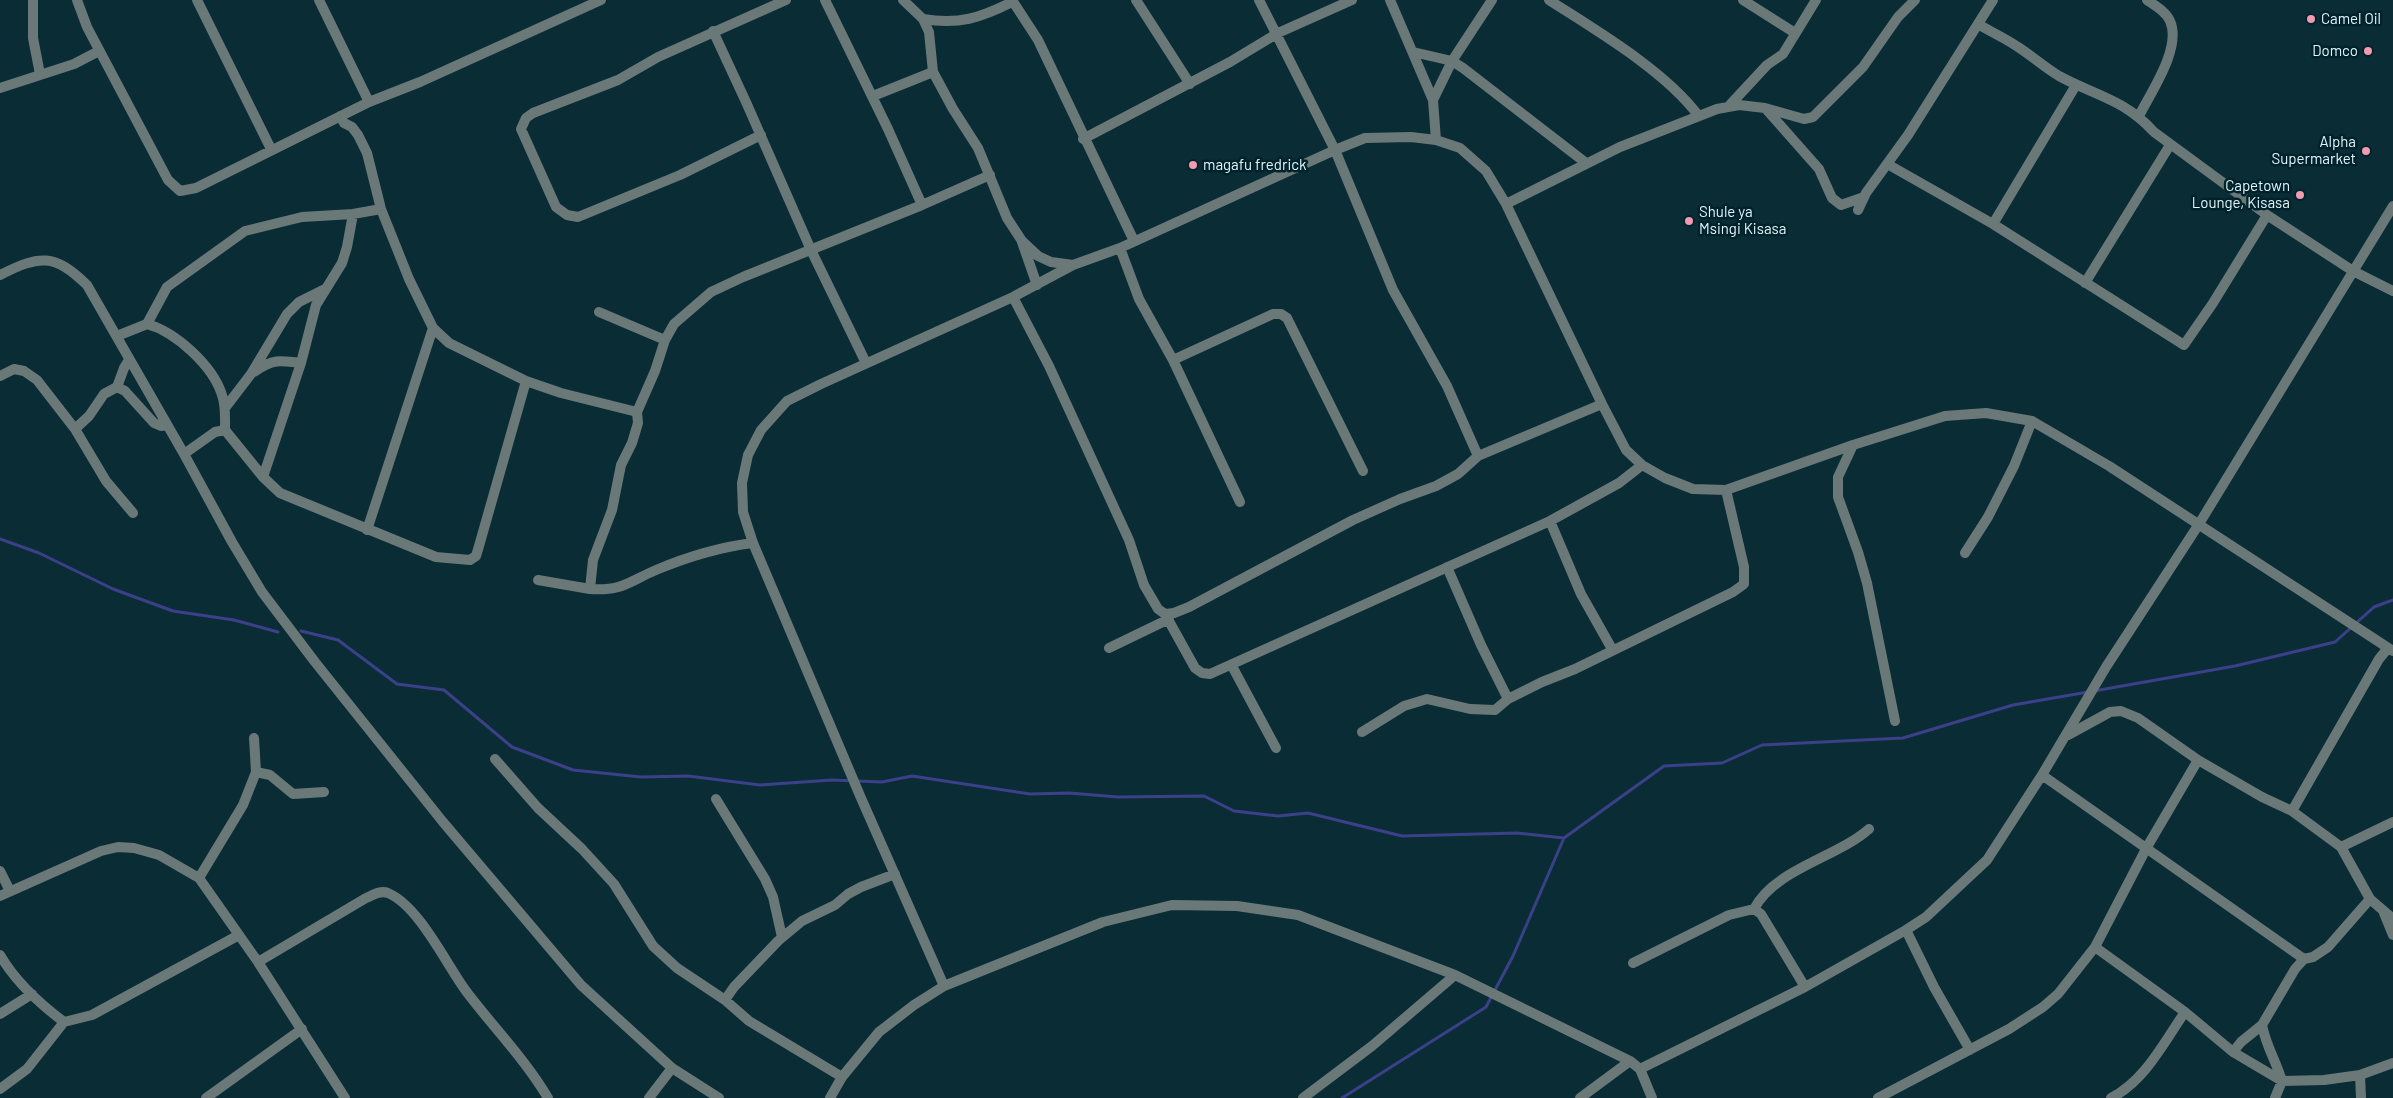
<!DOCTYPE html>
<html>
<head>
<meta charset="utf-8">
<style>
	body { margin:0 }
	canvas { display:block; background:#092c35 }
</style>
</head>
<body>
<canvas width="2393" height="1098"></canvas>
<script>
const c = document.querySelector('canvas').getContext('2d');
c.lineJoin = 'round';
function stroke(path, color, width, dash) {
  c.strokeStyle = color;
  c.lineWidth = width;
  c.lineCap = dash ? 'butt' : 'round';
  c.setLineDash(dash || []);
  c.stroke(path);
}
function write(font, color, halo, rows, align = 'center') {
  c.font = font + ' Barlow,sans-serif';
  c.lineWidth = 5;
  c.setLineDash([]);
  c.textBaseline = 'middle';
  c.strokeStyle = halo;
  c.fillStyle = color;
  for (const [text, x, y, turn = 0] of rows) {
    c.save();
    c.translate(x, y);
    c.rotate((+turn || 0) * Math.PI / 180);
    c.textAlign = isNaN(turn) ? turn : align;
    if (halo) c.strokeText(text, 0, 0);
    c.fillText(text, 0, 0);
    c.restore();
  }
}
stroke(new Path2D(`
	M0 539 39 553 113 589 173 611 234 620 278 632
	M301 631 338 640 397 684 444 690 512 747 573 770 641 777 688 776 760 785 832 780 882 782 912 776 1030 794 1069 793 1118 797 1204 796 1234 811 1278 816 1308 813 1402 836 1517 833 1564 838
	M2094 691 2235 666 2335 642 2374 607 2393 600
	M1342 1098 1486 1007 1513 956 1564 838 1664 766 1722 763 1762 745 1903 738 2013 705 2088 692`), '#3b4089', 3);
stroke(new Path2D(`
	M33 0V38L40 74
	M77 0 87 27 168 180 180 191 196 188 369 102 420 82 601 0
	M197 0 271 149
	M319 0 369 102
	M825 0 888 129 922 205 990 175
	M903 0 923 19 929 32 933 72 953 109 978 148 1007 218 1022 241 1038 256 1051 262 1073 265
	M1012 0 1038 40 1134 241
	M1136 0 1190 84
	M1259 0 1335 150 1393 290 1447 386 1478 456
	M1390 0 1433 100 1436 140
	M1549 0C1597 31 1664 70 1698 115
	M1743 0 1795 33
	M923 19C959 25 980 18 1012 2
	M1978 24C1991 32 2005 38 2018 47 2032 56 2044 67 2059 76 2096 96 2124 99 2154 132L2267 215 2353 271 2393 291
	M713 31 746 102 811 250 866 363
	M1413 52 1452 61 1463 68 1586 163
	M0 88 74 64 99 51
	M873 96 933 72
	M1433 100 1452 61 1492 0
	M1728 107 1767 65 1783 54 1816 0
	M1766 109 1819 169 1832 198 1841 205 1864 197
	M340 116 344 123 352 127 358 135 367 153 381 209 409 279 433 328 449 343 526 381 561 393 637 412
	M2139 116C2151 92 2182 48 2170 21 2166 12 2156 6 2147 0
	M761 135 680 175 578 217 567 215 556 207 521 129 526 118 533 113 618 80 658 57 786 0
	M1083 139 1230 62 1278 33 1352 0
	M1889 165 1993 224 2184 345 2213 303 2267 215
	M1506 204 1620 147 1717 109 1739 105 1765 108 1804 119 1813 117 1863 67 1898 17 1915 0
	M1858 210 1866 193 1908 135 1993 0
	M1993 224 2076 85
	M1022 242 1037 285
	M1120 248 1139 299 1173 360 1240 502
	M0 275C40 255 54 253 87 285L184 454 232 542 262 592 315 662 443 822 581 985 672 1068 719 1098
	M2085 283 2170 145
	M1013 297 1049 366 1129 540 1144 585 1158 609 1165 614 1174 613 1189 607 1353 520 1400 499 1436 486 1458 474 1478 456 1602 404
	M599 312 665 340
	M117 336 147 324
	M1173 360 1273 314H1281L1287 318 1363 471
	M254 372C272 359 280 360 301 363
	M0 376 14 369 24 371 37 380 75 429 106 481 133 513
	M117 387 125 391 154 423 161 426 167 425
	M225 408 251 374 287 314 299 302 325 289
	M75 429 89 416 104 394 117 387 124 368 129 360
	M225 430C225 418 226 406 222 395 213 366 176 332 147 324L167 287 245 231 302 217 353 214 381 209
	M1853 445 1838 477V497L1858 552 1867 583 1895 721
	M184 454 215 432 225 430 263 477 280 493 436 557 470 560 476 556 479 546 526 381
	M263 477 301 363 316 305 342 263 347 247 353 214
	M1550 521 1581 594 1612 649
	M367 530 433 328
	M753 543C720 547 687 557 656 570 628 582 623 591 590 589L593 560 612 510 621 465 632 443 638 423 637 412 655 371 665 340 674 324 711 292 743 277 922 205
	M1965 553 1988 517 2014 466 2032 421
	M1447 567 1481 645 1508 699
	M538 580 590 589
	M1165 614 1195 668 1202 673 1210 674 1550 521 1619 483 1642 465
	M1109 648 1169 619
	M1232 666 1276 748
	M1362 732 1404 706 1427 699 1470 709 1495 710 1508 699 1542 682 1575 669 1733 592 1744 584V567L1726 490
	M2068 735 2110 712 2121 711 2138 718 2198 760 2262 797 2292 811 2341 847 2370 899 2393 919
	M495 759 538 808 582 849 614 884 653 946 677 968 725 1000 749 1021 842 1077
	M256 772 270 775 293 794 324 792
	M2042 775 2304 959
	M716 799 765 879 773 897 782 937
	M2292 811 2379 659 2388 648
	M2341 847 2393 822
	M0 871 10 891
	M199 878 243 805 256 772 254 738
	M0 896 101 851 118 847 134 848 159 855 199 878 258 962 345 1098
	M1754 909C1775 869 1836 858 1869 829
	M2384 913 2393 935
	M1906 930 1934 987 1970 1050
	M2095 947 2185 1012 2233 1052 2282 1081 2324 1080 2360 1075 2393 1063
	M0 955C15 981 40 1004 64 1022
	M258 962 366 898C373 895 380 890 388 893 419 906 446 964 466 991 493 1027 525 1059 548 1098
	M1633 963 1729 915 1754 909 1761 914 1805 987
	M944 986 861 798 753 543 743 512 742 483 748 455 761 430 787 401 821 384 1013 297 1073 265 1120 248 1335 150 1365 138 1411 137 1436 140 1460 148 1486 171 1506 204 1602 404 1626 450 1642 465 1665 478 1693 489 1726 490 1853 445 1945 416 1986 413 2032 421 2109 466 2393 651
	M725 1000 734 987 778 941 802 921 835 905 848 894 861 887 895 874
	M0 1014 32 994
	M2262 1025C2266 1046 2276 1061 2282 1081L2275 1098
	M2233 1052 2241 1042 2262 1025 2295 969 2304 959 2313 957 2328 947 2370 899
	M1640 1069 1805 987 1906 930 1926 917 1987 860 2042 775 2106 667 2199 524 2393 206
	M2360 1075 2361 1098
	M0 1089 27 1069 64 1022 92 1015 239 935
	M206 1098 302 1029
	M649 1098 672 1068
	M830 1098 842 1077 879 1032 914 1005 944 986 1103 922 1172 905 1237 906 1298 915 1455 975 1630 1061 1640 1069 1652 1098
	M1303 1098 1372 1046 1455 975
	M1580 1098 1630 1061
	M1878 1098 2009 1029 2043 1007 2058 994 2095 947 2147 847 2198 760
	M2111 1098C2145 1081 2164 1042 2185 1012`), '#6a7978', 10);
for (const [x, y, r, color] of [
	[2311,19,5,"#f29aaf"],
	[2368,51,5,"#f29aaf"],
	[2366,151,5,"#f29aaf"],
	[1193,165,5,"#f29aaf"],
	[2300,195,5,"#f29aaf"],
	[1689,221,5,"#f29aaf"]
]) {
  const dot = new Path2D();
  dot.arc(x, y, r, 0, 2 * Math.PI);
  c.fillStyle = color;
  c.fill(dot);
  stroke(dot, '#00222b', 2);
}
write('15px', '#e2f4fa', '#00222b', [
	["Camel Oil",2321,19],
	["Domco",2358,51,"right"],
	["Alpha",2356,142,"right"],
	["Supermarket",2356,159,"right"],
	["magafu fredrick",1203,165],
	["Capetown",2290,186,"right"],
	["Lounge, Kisasa",2290,203,"right"],
	["Shule ya",1699,212],
	["Msingi Kisasa",1699,229]
], 'left');
</script>
</body>
</html>
